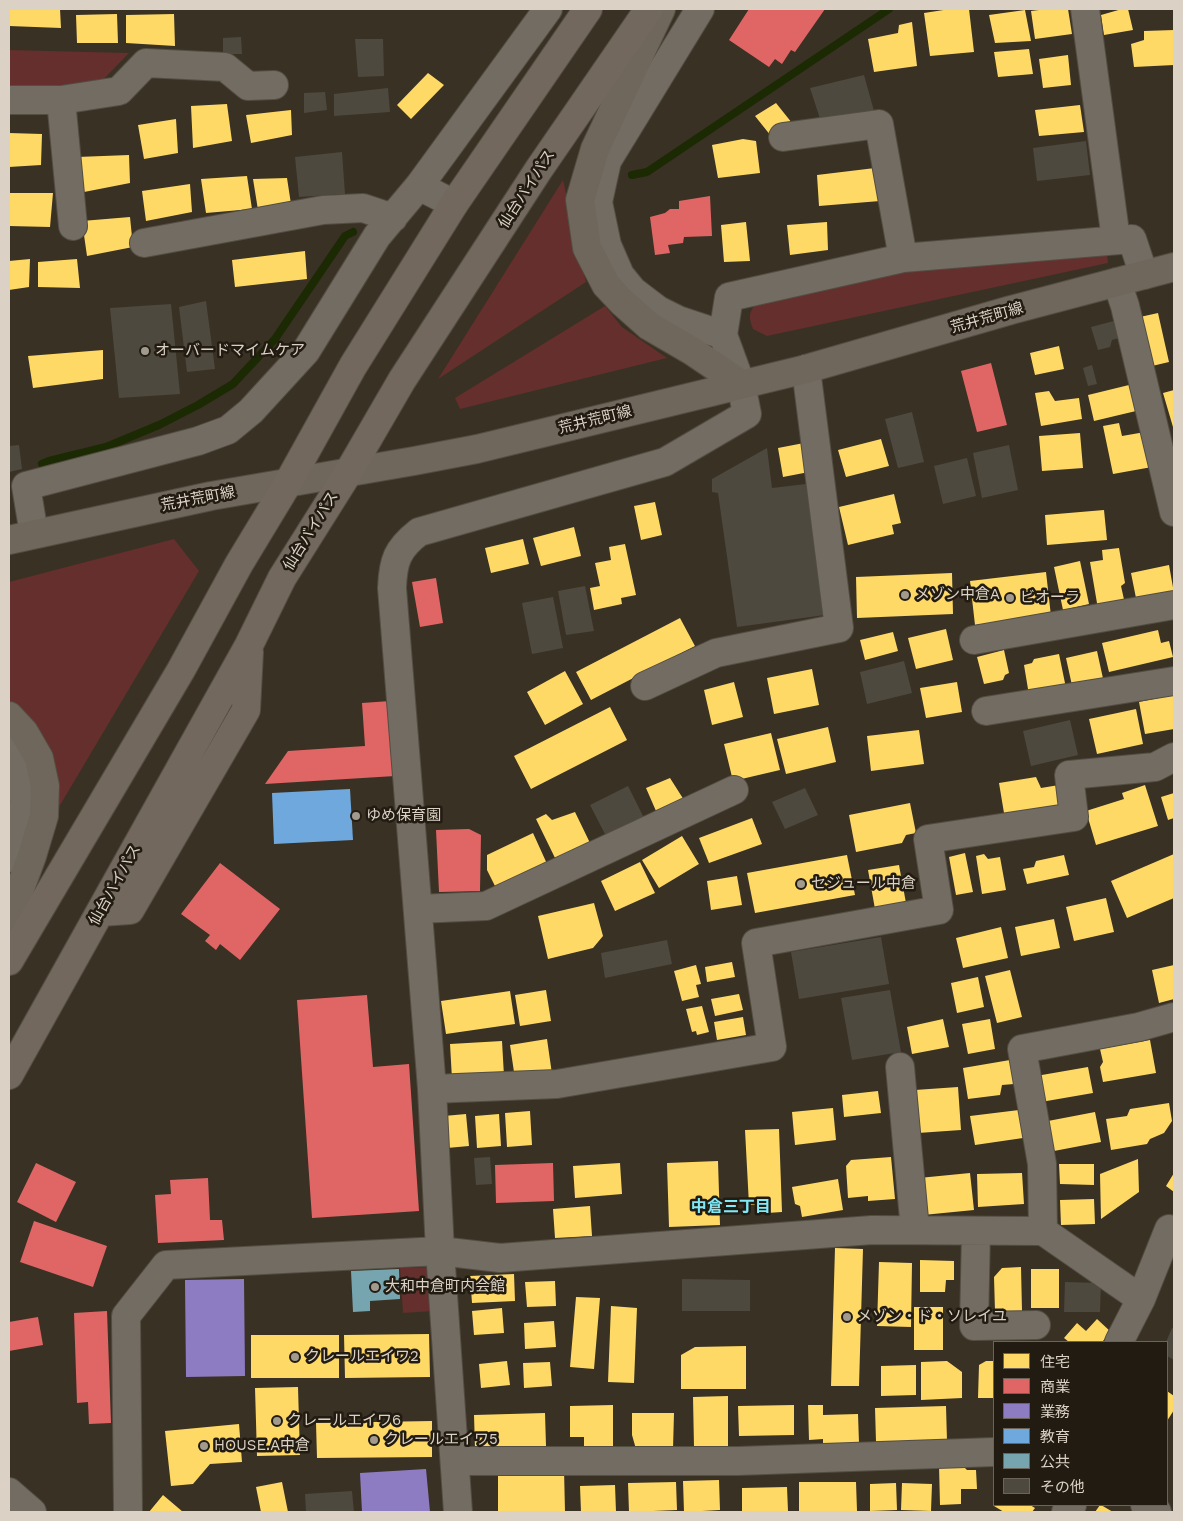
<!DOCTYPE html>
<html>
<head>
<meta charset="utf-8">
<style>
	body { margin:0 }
	#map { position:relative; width:1183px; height:1521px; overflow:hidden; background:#393124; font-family:"Work Sans","Noto Sans JP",sans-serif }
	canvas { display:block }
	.frame { position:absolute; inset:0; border:10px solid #dbd2c5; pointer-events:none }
	.legend { position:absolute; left:993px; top:1341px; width:175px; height:165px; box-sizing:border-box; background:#221b12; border:1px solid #6c645a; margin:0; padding:6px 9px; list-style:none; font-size:15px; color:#dbd2c5 }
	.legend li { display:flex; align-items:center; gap:10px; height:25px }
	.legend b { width:25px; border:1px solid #6c645a }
</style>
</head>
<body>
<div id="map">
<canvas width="1183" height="1521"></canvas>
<div class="frame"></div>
<ul class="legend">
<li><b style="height:14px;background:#ffd966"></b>住宅</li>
<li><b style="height:14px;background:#e06666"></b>商業</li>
<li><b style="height:14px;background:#8e7cc3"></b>業務</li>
<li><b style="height:14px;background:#6fa8dc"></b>教育</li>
<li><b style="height:14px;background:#76a5af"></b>公共</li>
<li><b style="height:14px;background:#4d493e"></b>その他</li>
</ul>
</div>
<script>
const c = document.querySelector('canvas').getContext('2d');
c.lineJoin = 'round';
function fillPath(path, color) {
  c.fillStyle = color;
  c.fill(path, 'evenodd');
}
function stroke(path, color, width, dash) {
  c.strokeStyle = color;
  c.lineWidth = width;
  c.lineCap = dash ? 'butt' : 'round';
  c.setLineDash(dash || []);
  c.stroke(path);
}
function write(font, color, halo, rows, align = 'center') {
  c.font = font + ' "Work Sans","Noto Sans JP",sans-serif';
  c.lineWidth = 5;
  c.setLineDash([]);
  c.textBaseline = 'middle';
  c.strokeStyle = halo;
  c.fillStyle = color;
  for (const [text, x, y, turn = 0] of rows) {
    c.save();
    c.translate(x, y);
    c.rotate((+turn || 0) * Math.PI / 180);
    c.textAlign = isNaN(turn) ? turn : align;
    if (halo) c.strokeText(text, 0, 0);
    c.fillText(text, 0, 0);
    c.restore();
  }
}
fillPath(new Path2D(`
	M9 50 129 53 101 82 48 87 9 86Z
	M563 180 586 282 438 379Z
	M1107 254 1108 263 767 336 753 329C749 317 748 314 756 303L907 271Z
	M605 306 622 327 667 358 460 409 455 398Z
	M174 539 199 571 59 807C58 785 56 763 47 743 39 726 22 712 9 700V582Z
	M432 1267 434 1311 403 1313 400 1268Z`), '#642f2c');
fillPath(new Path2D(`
	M9 9H60L61 28 9 26Z
	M950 9H969L974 52 930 56 924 13Z
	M1047 9H1068L1072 34 1035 39 1031 11Z
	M1122 9H1128L1133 30 1104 35 1101 15Z
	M1025 10 1031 41 995 43 989 15Z
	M117 14 118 43H77L76 15Z
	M174 14 175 46 126 43V15Z
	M912 22 917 66 874 72 868 39 898 33 899 25Z
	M1174 30V65L1134 67 1131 44 1144 40V31Z
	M1029 49 1033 74 998 77 994 52Z
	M1068 55 1071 85 1043 88 1039 59Z
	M428 73 444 85 411 119 397 105Z
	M776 103 792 123 771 136 755 116Z
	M227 104 232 141 193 148 191 106Z
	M1080 105 1084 132 1039 136 1035 110Z
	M291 110 292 135 251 143 246 115Z
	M176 119 178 153 144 159 138 125Z
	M9 133 42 134 41 165 9 167Z
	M743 139 756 141 760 173 718 178 712 145Z
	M129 155 130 183 79 193 77 157Z
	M875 168 880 201 819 206 817 175Z
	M247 176 252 209 206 213 201 179Z
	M287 178 291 204 258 210 253 179Z
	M190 184 192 212 146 221 142 191Z
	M9 193H53L50 227 9 226Z
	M130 217 133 247 87 256 82 221Z
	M746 222 750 261 724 262 721 225Z
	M827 222 828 250 790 255 787 225Z
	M305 251 307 279 235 287 232 260Z
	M30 259 29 287 9 290V261Z
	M77 259 80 288 38 287V262Z
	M1158 313 1169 362 1152 366 1140 317Z
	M1059 346 1064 369 1035 375 1030 353Z
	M103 350V379L33 388 28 356Z
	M1129 385 1136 411 1094 421 1088 395Z
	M1174 390V426L1173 427 1163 393Z
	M1049 391 1055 401 1079 398 1082 419 1041 426 1035 393Z
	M1119 423 1122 436 1145 432 1152 467 1113 474 1103 426Z
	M1080 433 1083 468 1042 471 1039 436Z
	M881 439 889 466 846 477 838 450Z
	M804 443 809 472 783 477 778 448Z
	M894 494 901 523 892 525 894 534 848 545 839 507Z
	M655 502 662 535 641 540 634 506Z
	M1104 510 1107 540 1047 545 1045 515Z
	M574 527 581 556 541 566 533 538Z
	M523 539 529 564 491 573 485 548Z
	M625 544 636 595 621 598 622 604 594 610 590 588 600 586 595 563 611 560 609 547Z
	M1119 548 1125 583 1121 586 1125 604 1098 609 1090 562 1103 560 1102 550Z
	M1080 561 1089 604 1063 610 1054 567Z
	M1169 565 1174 593 1137 603 1131 573Z
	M1046 572 1051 616 975 625 970 581Z
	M952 573 953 614 857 618 856 577Z
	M680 618 695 646 591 700 576 672Z
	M946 629 953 660 916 669 908 638Z
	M1158 630 1161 643 1169 641 1173 657 1109 672 1102 643Z
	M893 632 898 651 865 660 860 640Z
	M1004 650 1009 673 1005 675 1003 680 984 684 977 657Z
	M1097 651 1104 683 1073 690 1066 658Z
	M1059 654 1066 688 1029 695 1024 665 1032 663 1034 659Z
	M812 669 819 705 774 714 767 678Z
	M565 671 583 704 545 725 527 692Z
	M734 682 743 717 712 725 704 690Z
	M957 682 962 712 926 718 920 688Z
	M1174 695V729L1145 734 1139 702Z
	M610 707 627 740 531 789 514 756Z
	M1136 709 1143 744 1097 754 1089 719Z
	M828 727 836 762 786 774 777 739Z
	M919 730 924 764 871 771 867 736Z
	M771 733 780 770 733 781 724 744Z
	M1036 777 1041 788 1059 785 1063 810 1005 819 999 783Z
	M670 778 684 800 656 811 646 788Z
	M1145 785 1158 826 1096 845 1086 811 1124 799 1122 793Z
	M1174 793V818L1168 820 1161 797Z
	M910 803 916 833 906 835 902 843 856 852 849 815Z
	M575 812 591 845 556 860 536 819 546 814 552 820Z
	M752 818 762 844 709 863 699 838Z
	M533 833 548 866 496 888 487 870V855Z
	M682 836 699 864 659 888 642 860Z
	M965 853 973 892 956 895 949 857Z
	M984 854 988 859 1000 857 1006 890 982 894 976 856Z
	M1174 854V898L1127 918 1111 881Z
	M847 855 855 895 755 913 747 873Z
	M1064 855 1069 875 1027 884 1023 869 1034 867 1036 861Z
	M640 862 655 893 615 911 601 881Z
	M899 865 906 903 875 909 868 870Z
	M737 876 742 905 711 910 707 881Z
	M1106 898 1114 932 1074 941 1066 907Z
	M594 903 603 936 593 948 548 959 538 916Z
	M1054 919 1060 948 1021 956 1015 927Z
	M1001 927 1008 958 963 968 956 938Z
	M732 962 735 977 707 982 705 967Z
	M696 965 701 984 696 985 699 997 682 1001 674 971Z
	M1174 965V999L1159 1003 1152 970Z
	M1010 970 1022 1017 997 1023 985 976Z
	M978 977 984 1007 957 1013 951 983Z
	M546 990 551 1021 520 1026 515 995Z
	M510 991 515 1024 446 1034 441 1001Z
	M739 994 743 1010 715 1016 711 999Z
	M702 1006 709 1032 697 1035 696 1031 692 1032 686 1009Z
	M743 1017 746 1035 717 1040 714 1022Z
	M943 1019 949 1047 912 1054 907 1027Z
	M990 1019 995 1049 968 1054 962 1024Z
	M547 1039 552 1074 523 1078 521 1071 514 1072 510 1045Z
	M1150 1040 1156 1073 1103 1082 1100 1067 1103 1062 1100 1049Z
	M502 1041 504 1076 452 1079 450 1044Z
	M1010 1060 1014 1084 1002 1085 1000 1095 968 1099 963 1068Z
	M1088 1067 1093 1093 1041 1102 1036 1076Z
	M958 1087 961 1130 918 1133 915 1090Z
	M878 1091 881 1113 844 1117 842 1095Z
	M1169 1103 1172 1121 1164 1133 1150 1139 1147 1144 1111 1150 1106 1119 1127 1116 1130 1109Z
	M833 1108 836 1140 795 1145 792 1112Z
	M1019 1110 1023 1138 975 1145 970 1116Z
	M530 1111 532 1145 507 1147 505 1113Z
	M1095 1112 1101 1142 1054 1151 1048 1121Z
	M466 1114 469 1146 447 1148 444 1116Z
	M499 1114 501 1146 477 1148 475 1116Z
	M779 1129 782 1212 767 1213V1204L749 1205 745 1130Z
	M891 1157 895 1199 868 1201V1196L848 1198 846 1166 851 1160Z
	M1138 1159 1139 1192 1101 1219 1100 1174Z
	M718 1161 720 1225 669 1227 667 1163Z
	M620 1163 622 1194 575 1198 573 1166Z
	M1059 1164H1094V1185L1060 1184Z
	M970 1173 974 1210 923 1215 919 1178Z
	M1022 1173 1024 1204 978 1207 977 1174Z
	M1174 1173V1192L1166 1186Z
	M838 1179 843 1210 802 1217 800 1206 795 1204 792 1187Z
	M1094 1199 1095 1224 1061 1225 1060 1200Z
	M590 1206 592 1236 555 1238 553 1209Z
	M835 1248 863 1249 859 1386H831Z
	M920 1260 954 1261V1280H946L945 1292H920Z
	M879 1262 912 1263 911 1327 877 1326Z
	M1021 1267 1022 1311H995L994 1277 1002 1268Z
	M1031 1269H1059V1308H1031Z
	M514 1274 515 1301 472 1303 470 1276Z
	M555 1281 556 1306 527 1307 525 1282Z
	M576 1297 600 1298 594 1369 570 1367Z
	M611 1306 637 1308 634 1383 608 1382Z
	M914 1307H943V1350H914Z
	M502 1308 504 1333 474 1335 472 1311Z
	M1097 1319 1111 1332 1102 1342H1069L1064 1338 1077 1323 1086 1331Z
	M554 1321 556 1347 525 1349 524 1323Z
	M429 1334 430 1377 345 1378 344 1335Z
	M251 1335H339V1378H251Z
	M746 1346V1389H681V1355L695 1347Z
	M507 1361 510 1385 481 1388 479 1364Z
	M947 1361 962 1372V1398L921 1400V1362Z
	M986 1361H994V1398H978L979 1365Z
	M550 1362 552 1386 524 1388 523 1363Z
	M916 1365V1395L881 1396V1366Z
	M298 1387 300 1455 257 1456 255 1388Z
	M1167 1391 1174 1396V1410L1167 1421Z
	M728 1396V1447H694L693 1397Z
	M613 1405V1448H584V1437H570V1406Z
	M794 1405V1435L739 1436 738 1406Z
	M808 1405H823V1415L858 1414 859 1443 823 1444V1439L809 1440Z
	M946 1406 947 1441 876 1442 875 1408Z
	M545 1413 546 1446 475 1448 474 1415Z
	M632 1413H674L673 1449H636L632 1435Z
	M432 1421V1457L317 1458 316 1423Z
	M239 1424 242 1462 210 1464 193 1484 171 1486 165 1431Z
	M939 1465H962L967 1470H976L977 1489H961V1504L940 1505Z
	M564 1469 565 1512H498V1471Z
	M719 1480 720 1510 684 1512 683 1481Z
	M282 1482 288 1512H261L256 1487Z
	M676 1482 677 1510 629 1512 628 1483Z
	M799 1482H856L857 1511H799Z
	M896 1483 897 1510 870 1511V1484Z
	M902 1483 932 1484 931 1511 901 1510Z
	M615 1485 616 1512H581L580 1486Z
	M787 1487 788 1511 742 1512V1488Z
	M163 1495 183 1512H149Z
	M995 1505H1030L1035 1508 1032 1512H1004L994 1506Z
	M1100 1505H1101L1113 1512H1095Z`), '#ffd966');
fillPath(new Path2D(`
	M749 9H825L795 52 791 50 782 64 775 59 769 67 729 40Z
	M710 196 712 236 684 237 683 243 668 245 670 253 655 255 650 217 665 213 670 209H679V201Z
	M991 363 1007 425 977 432 961 371Z
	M436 578 443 623 420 627 412 582Z
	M390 701 395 776 265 784 288 751 365 746 362 703Z
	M469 829 481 835 480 891 439 892 436 830Z
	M220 863 280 909 240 960 220 944 216 950 205 941 210 935 181 914Z
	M367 995 373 1067 409 1064 419 1211 312 1218 297 1000Z
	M36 1163 76 1182 56 1222 17 1202Z
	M553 1163 554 1201 496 1203 495 1165Z
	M208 1178 210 1220H222L224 1240 158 1243 155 1195 171 1194 170 1180Z
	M34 1221 107 1246 93 1287 20 1262Z
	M107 1311 111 1423 89 1424 88 1402 77 1403 74 1313Z
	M38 1317 43 1345 9 1351V1322Z`), '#e06666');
fillPath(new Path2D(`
	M244 1279 245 1376 186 1377 185 1280Z
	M426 1469 430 1512H362L360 1473Z`), '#8e7cc3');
fillPath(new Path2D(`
	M350 789 353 840 274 844 272 793Z`), '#6fa8dc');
fillPath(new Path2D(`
	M399 1269 400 1299 370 1301V1311L353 1312 351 1271Z`), '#76a5af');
stroke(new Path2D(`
	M632 175 647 172 889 9
	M42 464 49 461 106 447 159 425 198 405 233 384 275 339 345 236 353 232`), '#1c2a03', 8);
fillPath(new Path2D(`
	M241 37 242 54H223V38Z
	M355 39H383L384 76 358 77Z
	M864 75 874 111 822 125 810 88Z
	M388 88 390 112 334 116V94Z
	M325 92 327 110 304 113V93Z
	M1086 141 1090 175 1037 181 1033 148Z
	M342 152 345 194 299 197 295 157Z
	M206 301 215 369 187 372 179 307Z
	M171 304 180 394 119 398 110 308Z
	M1114 321 1119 338 1112 340 1110 347 1098 350 1091 327Z
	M1092 365 1097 384 1088 386 1083 368Z
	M912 412 924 462 898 468 885 419Z
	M19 445 22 469 9 472V446Z
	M1009 445 1018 490 982 498 973 453Z
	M767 448 772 488 806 484 825 615 737 627 718 493 712 492V479Z
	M967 458 976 496 943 504 934 466Z
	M585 586 594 631 566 635 558 591Z
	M553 597 563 648 532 654 522 603Z
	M904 661 912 693 867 704 860 672Z
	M1070 720 1078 755 1031 766 1023 731Z
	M628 786 644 818 606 836 590 805Z
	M805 788 818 815 785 829 772 802Z
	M881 937 889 984 799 999 791 952Z
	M667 940 672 964 605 978 601 953Z
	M890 990 901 1052 852 1060 841 998Z
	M490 1157 492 1184 476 1185 474 1158Z
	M682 1279 750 1280V1311H682Z
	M1065 1282 1101 1283 1100 1312H1064Z
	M1172 1328 1174 1329V1360L1167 1356V1342H1166Z
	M352 1491 354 1512H306L305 1494Z`), '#4d493e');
const minor = new Path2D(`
	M700 9 607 161 598 202 607 245 620 275 633 291 658 310 678 320 723 335
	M1085 9 1116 240
	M9 100H61L119 91 146 63 225 67 248 86 274 85
	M61 100 73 226
	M783 137 879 124 903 258
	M419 186 454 204
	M144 243 323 210 363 208 393 218
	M1117 282 1125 306 1174 512
	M34 534 26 486 198 441 228 430 251 411 306 351 377 236 419 186 548 9
	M974 640 1174 605
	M645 686 716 653 839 628 806 369
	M986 711 1174 681
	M9 748C19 763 25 787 24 805 23 820 14 844 9 858
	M418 909 486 906 734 790
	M900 1067 915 1230
	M432 1089 557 1084 772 1047 756 943 939 910 928 839 1074 817 1069 775 1155 767 1174 757
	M976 1231 974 1326 1036 1325
	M1043 1231 1042 1164 1022 1049 1139 1027 1174 1017
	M1119 1342 1141 1299 1169 1229 1174 1232
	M455 1461H738L994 1452
	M1145 1505 1157 1512
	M128 1512 126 1316 166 1265 440 1251 500 1258 872 1230 1043 1231 1141 1299
	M458 1512 440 1251 432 1089 392 588C393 561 397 549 419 532L665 462 747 414 741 384 723 335 729 297 903 258 1132 239 1144 275
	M1066 1512 1072 1505`);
const tertiary = new Path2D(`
	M9 1492 32 1512`);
const secondary = new Path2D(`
	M661 9 595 149 580 200 587 248 606 285 622 302 649 326 692 351 741 384
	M9 540 211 496 414 461 477 449 806 369 1011 310 1174 267
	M9 716 24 732 39 758 45 786 44 816 32 856 9 919`);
const trunk = new Path2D(`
	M101 912 130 910 246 710 249 652
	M9 961 181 670 239 564 288 483 353 366 454 204 588 9
	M9 1075 249 645 282 578 348 473 402 380 539 169 649 9`);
stroke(minor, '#544d42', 30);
stroke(tertiary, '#544d42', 30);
stroke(secondary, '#544d42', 30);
stroke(trunk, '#544d42', 30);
stroke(minor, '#726c62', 28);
stroke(tertiary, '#726c62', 28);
stroke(secondary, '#6f675c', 28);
stroke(trunk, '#72685e', 28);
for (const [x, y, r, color] of [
	[145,351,5,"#a29a8d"],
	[905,595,5,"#a29a8d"],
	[1010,598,5,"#a29a8d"],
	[356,816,5,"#a29a8d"],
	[801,884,5,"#a29a8d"],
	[375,1287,5,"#a29a8d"],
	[847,1317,5,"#a29a8d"],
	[295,1357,5,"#a29a8d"],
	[277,1421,5,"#a29a8d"],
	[374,1440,5,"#a29a8d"],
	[204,1446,5,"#a29a8d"]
]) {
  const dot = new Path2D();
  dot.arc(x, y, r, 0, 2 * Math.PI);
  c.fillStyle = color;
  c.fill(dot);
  stroke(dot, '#221b12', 2);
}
write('15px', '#dbd2c5', '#221b12', [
	["仙台バイパス",527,189,-57],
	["荒井荒町線",987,318,-16],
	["荒井荒町線",595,420,-14],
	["荒井荒町線",198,499,-11],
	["仙台バイパス",311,531,-58],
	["仙台バイパス",115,885,-61]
]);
write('15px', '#dbd2c5', '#221b12', [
	["オーバードマイムケア",155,351],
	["メゾン中倉A",915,595],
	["ビオーラ",1020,598],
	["ゆめ保育園",366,816],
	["セジュール中倉",811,884],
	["大和中倉町内会館",385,1287],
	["メゾン・ド・ソレイユ",857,1317],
	["クレールエイワ2",305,1357],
	["クレールエイワ6",287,1421],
	["クレールエイワ5",384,1440],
	["HOUSE.A中倉",214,1446]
], 'left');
write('bold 16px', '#7fe9f6', '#221b12', [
	["中倉三丁目",731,1207]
]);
</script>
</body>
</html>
